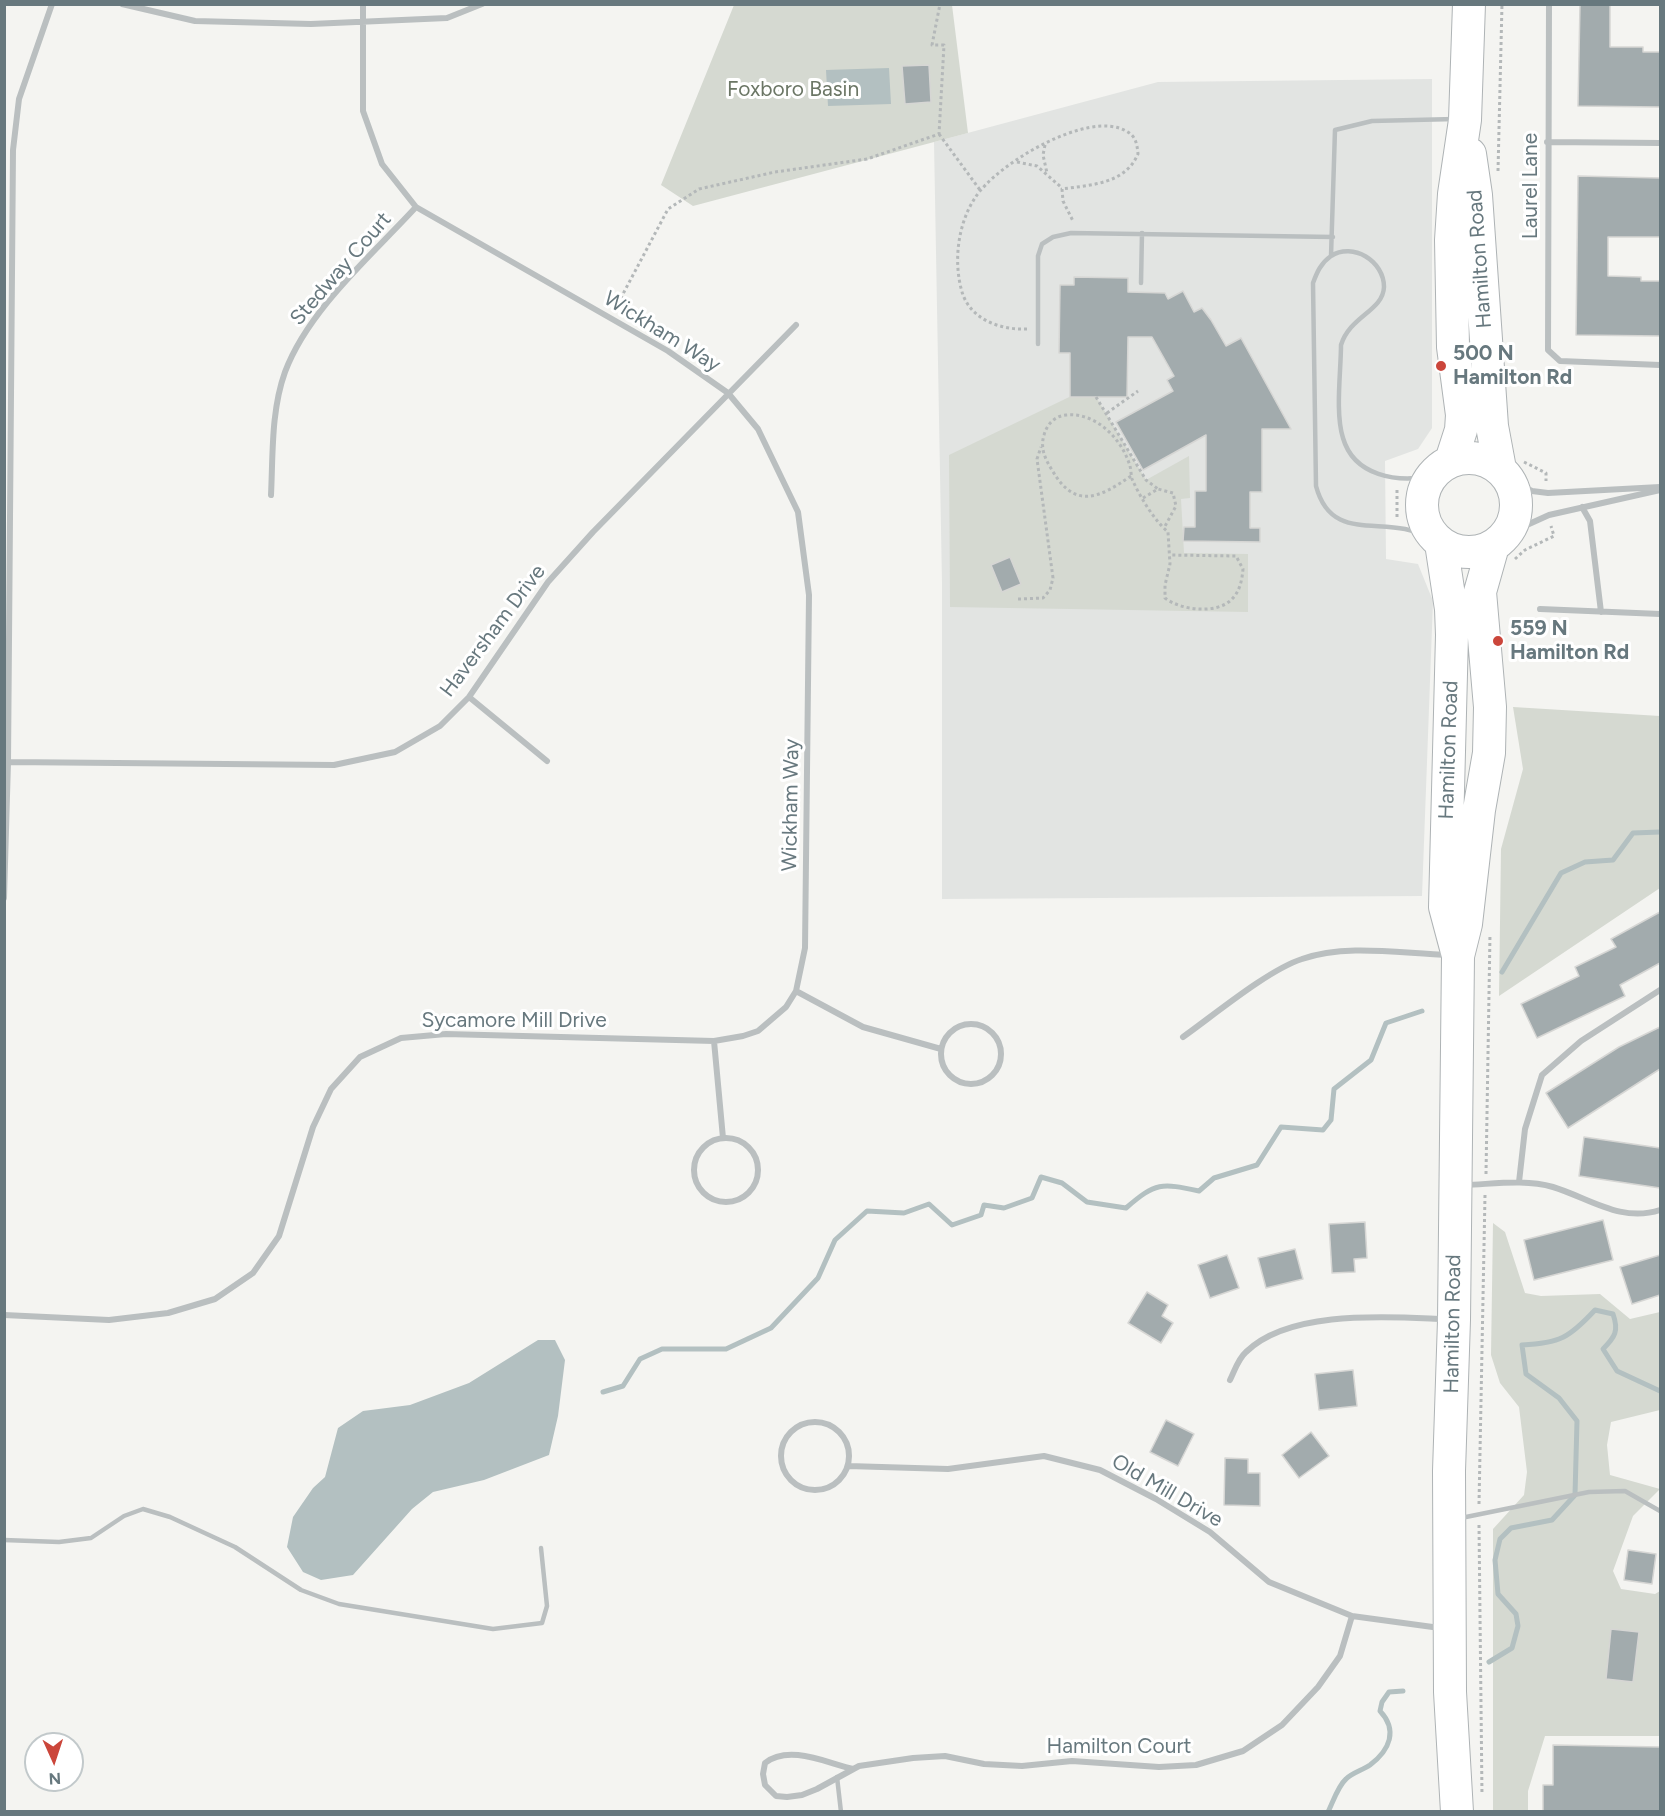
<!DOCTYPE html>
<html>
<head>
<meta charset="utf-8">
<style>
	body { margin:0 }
	#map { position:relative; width:1665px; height:1816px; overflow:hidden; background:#f4f4f1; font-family:Figtree,sans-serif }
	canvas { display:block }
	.frame { position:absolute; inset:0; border:6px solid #67787e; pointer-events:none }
	.north { position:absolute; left:24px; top:1732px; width:60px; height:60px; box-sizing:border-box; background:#fff; border:2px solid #c2c9cb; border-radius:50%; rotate:177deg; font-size:16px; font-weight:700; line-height:24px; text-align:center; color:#67787e }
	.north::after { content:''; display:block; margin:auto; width:21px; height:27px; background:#cb463b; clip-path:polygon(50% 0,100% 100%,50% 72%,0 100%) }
</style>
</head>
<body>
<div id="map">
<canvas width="1665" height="1816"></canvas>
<div class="frame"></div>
<div class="north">N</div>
</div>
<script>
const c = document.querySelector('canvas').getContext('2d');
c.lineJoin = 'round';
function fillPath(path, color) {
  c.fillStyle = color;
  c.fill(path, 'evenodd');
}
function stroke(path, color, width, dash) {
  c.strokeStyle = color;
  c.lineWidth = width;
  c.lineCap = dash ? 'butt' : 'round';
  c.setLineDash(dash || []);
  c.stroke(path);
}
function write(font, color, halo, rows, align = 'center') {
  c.font = font + ' Figtree,sans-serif';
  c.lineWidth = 6;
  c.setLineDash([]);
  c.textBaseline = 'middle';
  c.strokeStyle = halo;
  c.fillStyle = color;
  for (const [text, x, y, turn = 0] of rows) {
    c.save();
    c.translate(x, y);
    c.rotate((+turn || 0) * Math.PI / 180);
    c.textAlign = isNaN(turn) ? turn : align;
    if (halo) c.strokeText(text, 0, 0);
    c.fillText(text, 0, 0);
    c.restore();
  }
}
fillPath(new Path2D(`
	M1432 79V428L1418 449 1385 461 1386 559 1418 564 1433 601 1422 896 942 899V583L934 142 1158 82Z`), '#e2e4e2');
fillPath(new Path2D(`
	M734 5H952L968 133 693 206 661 185Z
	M1090 387 1146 480 1189 456 1190 498 1181 499 1184 553 1248 554V612L950 607 949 455Z
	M1513 707 1660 716V888L1499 996 1501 849 1523 769Z
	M1493 1223 1505 1232 1525 1293 1541 1296 1600 1294 1630 1319 1660 1312V1410L1611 1422 1607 1445 1610 1475 1660 1489 1633 1516 1613 1571 1621 1589 1655 1594 1660 1591V1736H1545L1528 1791V1811H1493V1529L1524 1495 1527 1472 1519 1407 1500 1383 1491 1355Z`), '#d5d9d1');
fillPath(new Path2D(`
	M889 68 891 104 828 106 826 70Z
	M538 1340H555L565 1360 558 1416 549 1455 484 1480 433 1492 412 1509 353 1575 321 1580 303 1572 287 1547 293 1517 313 1488 325 1477 338 1428 363 1411 410 1405 469 1383Z`), '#b3c0c1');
stroke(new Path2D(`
	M1502 972 1561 873 1585 862 1613 860 1633 833 1660 832
	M603 1392 623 1386 640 1359 662 1349H726L771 1328 818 1278 835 1240 867 1211 904 1213 929 1204 952 1225 981 1215 984 1205 1004 1208 1032 1198 1041 1177 1062 1183 1087 1202 1126 1208C1156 1182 1161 1183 1199 1191L1214 1178 1257 1165 1281 1127 1323 1130 1331 1120 1334 1089 1371 1060 1386 1023 1422 1011
	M1489 1662 1512 1648 1518 1626 1516 1614 1498 1594 1495 1560 1500 1539 1511 1528 1552 1520 1575 1495 1577 1421 1559 1398 1526 1374 1522 1345C1560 1343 1569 1338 1595 1310L1613 1314C1619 1331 1615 1337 1603 1349L1617 1371 1660 1391
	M1328 1812C1333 1802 1338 1786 1346 1779 1352 1773 1363 1770 1370 1765 1390 1750 1398 1730 1380 1711L1382 1702 1389 1692 1403 1691`), '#b3c0c1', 5);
const building = new Path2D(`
	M1580 4H1610V47H1643V52H1660V107L1578 106Z
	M929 65 931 102 905 104 902 66Z
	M1578 176 1660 178V237H1608V276L1641 277V281H1660V336L1576 335Z
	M1074 277 1128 278V292L1165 293 1168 299 1183 291 1194 312 1202 308 1211 320 1226 346 1241 338 1291 429H1262V492H1250V528H1260V542L1183 541 1184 527H1195V491H1206V435L1143 470 1116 422 1173 391 1167 380 1174 376 1152 337H1128L1127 397H1070V353H1059L1060 285H1074Z
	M1010 557 1021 584 1002 592 991 565Z
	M1660 912V963L1620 985 1625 996 1537 1038 1521 1004 1579 976 1575 967 1616 947 1611 939Z
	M1660 1027V1069L1568 1128 1546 1093 1619 1047Z
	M1584 1137 1660 1148V1188L1579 1176Z
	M1603 1220 1613 1260 1534 1280 1524 1240Z
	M1365 1222 1367 1258 1354 1259 1355 1272 1332 1273 1329 1224Z
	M1295 1249 1303 1279 1266 1288 1258 1258Z
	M1227 1255 1239 1288 1210 1298 1198 1265Z
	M1660 1255V1295L1632 1304 1620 1267Z
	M1147 1292 1168 1305 1162 1316 1173 1323 1161 1343 1128 1323Z
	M1353 1370 1357 1406 1319 1410 1315 1374Z
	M1166 1420 1194 1434 1178 1466 1150 1452Z
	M1311 1432 1329 1456 1299 1478 1282 1455Z
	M1225 1458 1248 1459V1473H1260V1506L1224 1505Z
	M1628 1550 1656 1554 1652 1584 1624 1580Z
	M1611 1629 1639 1632 1633 1682 1606 1679Z
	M1553 1745 1660 1747V1812H1543V1785H1553Z`);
fillPath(building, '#a2abad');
stroke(building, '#d6d6d4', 1.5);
const primary = new Path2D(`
	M1470 154 1476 195 1492 426 1500 469
	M1422 505a47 47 0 1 1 94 0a47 47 0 1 1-94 0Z
	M1451 461 1461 430 1462 415 1453 347 1451 240 1454 194 1465 120 1469 4
	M1441 543 1451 609 1452 635 1445 907 1457 952
	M1457 1812 1450 1692 1449 1471 1454 1320 1458 956 1466 924 1479 810 1489 753 1490 707 1480 592 1493 546`);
stroke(primary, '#aeb3b5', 34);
stroke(new Path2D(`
	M939 134 980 190
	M1045 145 1043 155 1047 173
	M1017 162 1037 166 1062 188
	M1498 171 1502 4
	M615 309 668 209 699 189 775 172 867 159 939 134 944 45H932L940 4
	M1027 329C1002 330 973 321 963 295 953 265 957 225 975 198 995 165 1088 109 1126 131 1136 136 1137 144 1138 154 1125 184 1091 185 1062 189L1063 201 1073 221
	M1096 397 1146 480 1158 489
	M1107 413 1138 391
	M1524 462 1546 473V481
	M1131 476C1099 498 1075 510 1052 470 1045 459 1040 448 1044 435 1047 424 1055 416 1066 415 1096 412 1122 439 1130 466 1131 470 1131 475 1132 479 1140 497 1154 520 1168 532L1170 564 1165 585V598C1180 610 1217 615 1232 599 1240 591 1242 580 1243 569L1236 556 1170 555
	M1397 490V517
	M1143 498 1158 489 1173 493 1176 506 1164 528
	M1515 559 1525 550 1554 536 1551 526
	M1018 599 1043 598 1050 590 1053 578 1037 459 1041 447
	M1486 1174 1490 934
	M1479 1504 1485 1195
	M1479 1525 1482 1795`), '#b4b8b9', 3, [3, 3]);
stroke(new Path2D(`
	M1331 256 1335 130 1372 121 1455 119
	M1141 283 1142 233
	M1038 344V256L1042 244 1053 237 1071 233 1333 237
	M1431 476C1397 483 1354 476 1343 438 1335 413 1341 371 1341 345 1350 316 1383 311 1384 287 1384 261 1353 242 1331 256 1321 263 1317 272 1313 283L1316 486C1329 535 1367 522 1405 529 1414 531 1423 534 1432 537
	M1461 1518 1589 1492 1625 1491 1660 1511
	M4 1540 59 1542 91 1538 124 1516 143 1509 170 1517 235 1547 301 1590 339 1604 493 1629 542 1623 547 1606 541 1548
	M837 1777 841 1812`), '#babfc0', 4.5);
stroke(new Path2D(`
	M122 4 195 21 311 24 447 18 482 4
	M1549 4 1548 350 1560 361 1660 365
	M1547 142 1660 143
	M1511 481 1532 491 1548 493 1660 487
	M271 495C273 454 271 411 285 372 308 310 372 255 416 207
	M1582 507 1590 521 1601 612
	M1507 534 1549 515 1660 490
	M1540 609 1660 614
	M469 697 547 761
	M8 762 334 765 395 752 440 726 469 697 548 582 593 532 796 325
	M4 898 8 762 13 150 19 99 52 4
	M796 991 863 1027 941 1049
	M941 1054a30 30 0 1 1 60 0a30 30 0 1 1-60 0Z
	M1183 1037C1214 1015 1268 970 1302 959 1347 943 1403 954 1449 955
	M714 1041 723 1138
	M694 1170a32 32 0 1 1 64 0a32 32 0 1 1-64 0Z
	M1519 1182 1525 1129 1542 1075 1581 1041 1660 990
	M1465 1185C1494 1184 1525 1179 1553 1187 1589 1198 1621 1223 1660 1210
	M4 1315 109 1320 168 1313 215 1299 253 1273 279 1236 313 1127 331 1089 360 1057 401 1038 446 1034 714 1041 743 1036 758 1031 786 1007 796 991 805 948 809 595 798 512 758 429 728 393 668 351 416 207 382 164 363 111V4
	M1230 1380C1235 1370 1238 1359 1246 1352 1290 1309 1388 1317 1444 1319
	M781 1456a34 34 0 1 1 68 0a34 34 0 1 1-68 0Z
	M848 1466 948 1469 1044 1456 1100 1470 1156 1499 1210 1532 1269 1582 1352 1616 1440 1628
	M853 1769C827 1763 789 1744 765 1763L763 1774 765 1785 776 1796 787 1797 802 1795 817 1789 859 1766 913 1758 945 1756 984 1764 1022 1766 1072 1761 1159 1767 1196 1765 1243 1751 1282 1725 1318 1687 1340 1656 1352 1616`), '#babfc0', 6);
stroke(primary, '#fff', 32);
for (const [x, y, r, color] of [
	[1441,366,6,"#cb463b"],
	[1498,641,6,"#cb463b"]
]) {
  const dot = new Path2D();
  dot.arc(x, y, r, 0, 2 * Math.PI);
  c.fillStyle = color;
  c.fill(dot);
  stroke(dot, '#fff', 2);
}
write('21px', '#6b7665', '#fff', [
	["Foxboro Basin",793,90]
]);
write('21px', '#67787e', '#fff', [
	["Laurel Lane",1531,186,-90],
	["Hamilton Road",1480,259,-94],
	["Stedway Court",341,269,-49],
	["Wickham Way",662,332,32],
	["Haversham Drive",493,631,-53],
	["Hamilton Road",1449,750,-88],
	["Wickham Way",791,805,-89],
	["Sycamore Mill Drive",514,1021],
	["Hamilton Road",1453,1324,-89],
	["Old Mill Drive",1167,1491,30],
	["Hamilton Court",1119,1747]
]);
write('bold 21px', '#67787e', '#fff', [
	["500 N",1453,354],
	["Hamilton Rd",1453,378],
	["559 N",1510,629],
	["Hamilton Rd",1510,653]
], 'left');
</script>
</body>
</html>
